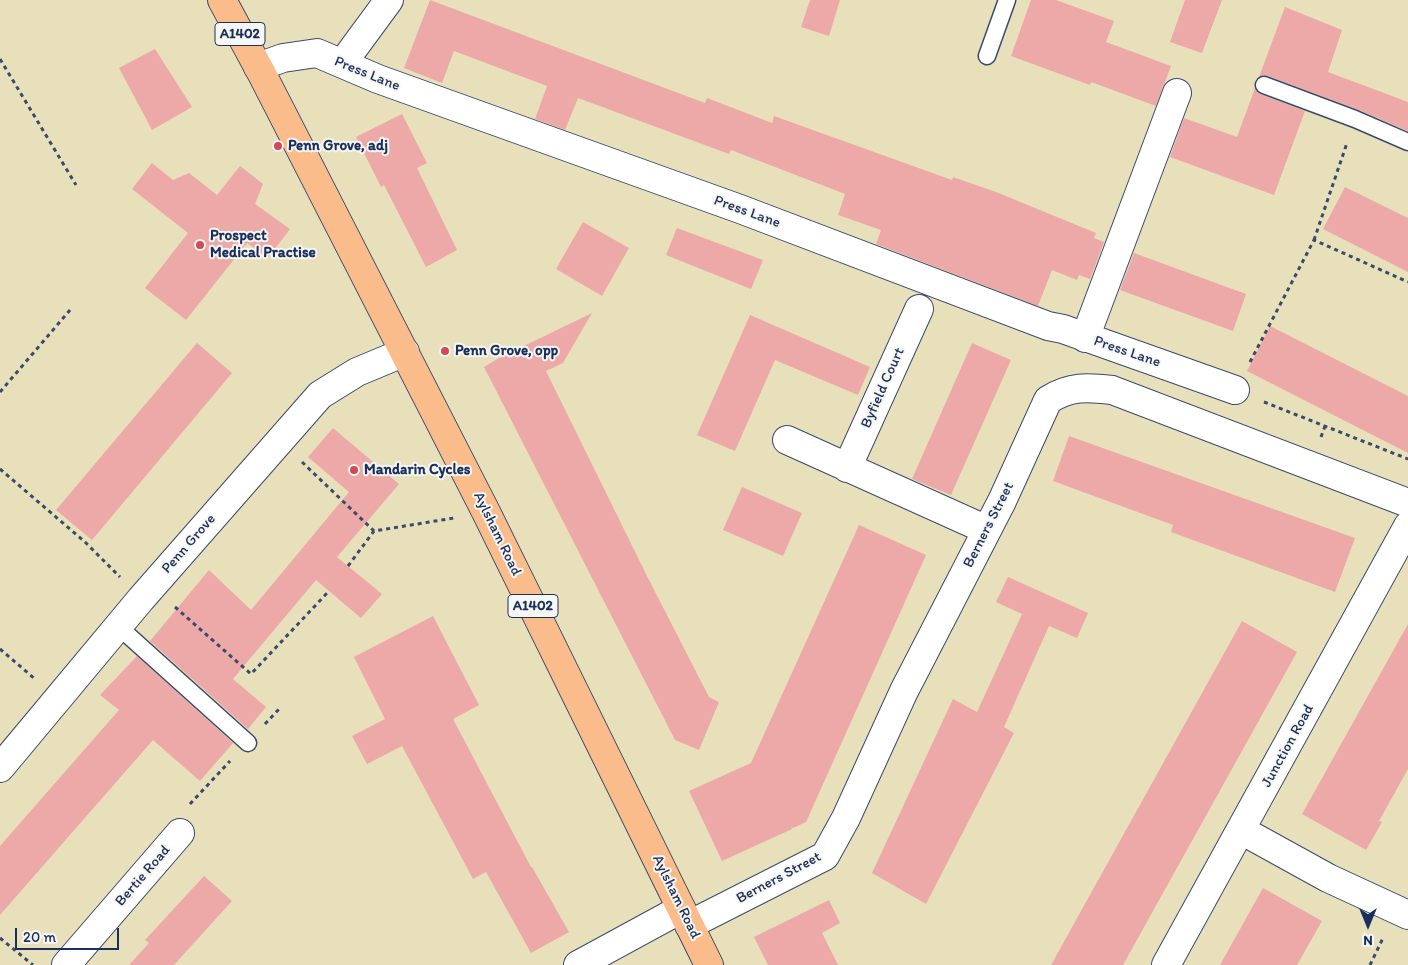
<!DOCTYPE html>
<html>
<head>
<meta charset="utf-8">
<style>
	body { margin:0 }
	#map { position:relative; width:1408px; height:965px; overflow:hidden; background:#e7e0bb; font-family:Itim,sans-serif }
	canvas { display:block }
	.north { position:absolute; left:1343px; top:900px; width:50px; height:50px; -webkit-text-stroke:4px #f6f6f2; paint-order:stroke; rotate:180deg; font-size:14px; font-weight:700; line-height:20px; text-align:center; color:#1b2f5e }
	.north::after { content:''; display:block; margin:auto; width:18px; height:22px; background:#1b2f5e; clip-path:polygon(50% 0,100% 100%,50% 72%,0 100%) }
	.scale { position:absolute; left:15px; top:928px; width:104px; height:22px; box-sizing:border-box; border:2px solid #1b2f5e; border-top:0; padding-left:6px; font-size:15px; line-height:18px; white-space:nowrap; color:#1b2f5e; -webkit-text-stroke:4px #f6f6f2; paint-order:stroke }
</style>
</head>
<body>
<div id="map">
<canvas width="1408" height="965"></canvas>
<div class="north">N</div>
<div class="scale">20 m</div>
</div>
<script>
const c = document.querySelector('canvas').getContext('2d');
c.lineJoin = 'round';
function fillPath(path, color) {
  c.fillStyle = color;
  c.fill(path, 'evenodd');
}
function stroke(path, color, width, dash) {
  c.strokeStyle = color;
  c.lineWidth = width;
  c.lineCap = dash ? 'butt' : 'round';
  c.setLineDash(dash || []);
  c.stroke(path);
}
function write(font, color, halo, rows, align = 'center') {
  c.font = font + ' Itim,sans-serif';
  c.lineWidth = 4;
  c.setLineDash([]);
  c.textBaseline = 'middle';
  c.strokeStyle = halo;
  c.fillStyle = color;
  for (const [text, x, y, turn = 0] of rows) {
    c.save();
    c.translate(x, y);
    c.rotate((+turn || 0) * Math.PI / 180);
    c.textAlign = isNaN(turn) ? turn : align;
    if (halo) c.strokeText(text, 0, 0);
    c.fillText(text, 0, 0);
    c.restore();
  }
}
fillPath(new Path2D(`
	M430 0 705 103 707 98 772 123 774 116 952 180 953 177 996 192 1096 233 1094 238 1104 242 1090 279 1079 275 1077 280 1052 270 1038 306 876 244 881 230 838 215 845 194 731 150 729 154 578 98 565 130 535 119 547 86 454 51 442 83 404 68Z
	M810 0H840L829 36 801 27Z
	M1031 0H1056L1114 21 1106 42 1171 66 1156 106 1091 82 1090 85 1011 56Z
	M1185 0H1222L1202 53 1170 42Z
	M1285 7 1342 30 1328 72 1408 102V131L1359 110 1268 76 1259 77Z
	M155 49 192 107 152 130 119 68Z
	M1255 88 1260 94 1305 111 1274 195 1170 157 1184 118 1237 137Z
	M402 114 427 163 417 168 457 250 426 267 384 185 381 187 356 137Z
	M152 163 173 180 189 173 217 195 240 166 263 184 255 204 290 229 268 258 247 243 186 320 145 288 188 233 132 189Z
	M1345 187 1408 218V272L1323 229Z
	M583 222 629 248 602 296 556 269Z
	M677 228 763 260 751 289 666 255Z
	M1134 253 1246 294 1233 331 1120 290Z
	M592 313 563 363 546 371 647 576 709 697 719 702 699 750 675 740 484 367 499 358Z
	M750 315 870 367 858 395 775 360 735 451 697 435Z
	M1270 326 1408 396V453L1247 371Z
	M197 343 232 373 92 540 56 510Z
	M972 343 1011 360 951 495 912 479Z
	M333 428 399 484 337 557 382 594 361 618 316 580 233 679 266 707 248 729 150 641 209 570 251 610 349 492 308 457Z
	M1069 436 1355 538 1335 592 1171 532 1173 525 1053 481Z
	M742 487 802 513 783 556 723 530Z
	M859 525 926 555 806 822 793 828 791 827 792 829 722 861 689 791 751 763Z
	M1008 577 1088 613 1077 638 1049 626 1004 727 1014 733 926 904 872 873 953 699 977 712 1022 614 996 602Z
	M433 616 479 705 453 719 531 867H532L569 932 531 953 486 872 473 879 402 746 367 764 352 736 385 719 354 657Z
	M1242 621 1297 652 1123 965H1051Z
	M1408 624V769L1379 821 1382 822 1366 850 1302 814Z
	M137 656 233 743 200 781 153 740 0 915V846L119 710 100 695Z
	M204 876 232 901 174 965H129L149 943 145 940Z
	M1263 888 1322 921 1297 965H1220Z
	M829 900 840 923 822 933 838 965H768L754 937Z`), '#eda9a8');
const lane = new Path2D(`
	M987 56 1007 0
	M1264 85 1355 119 1408 142
	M119 627 248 743`);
const street = new Path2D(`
	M345 65 350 53 389 0
	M258 67 283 58 317 53 378 79 740 209 1048 326 1063 329 1235 390
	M1085 338 1177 93
	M787 440 987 530
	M847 468 919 309
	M0 768 141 599 320 395 357 372 405 352
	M1241 830 1328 878 1408 915
	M689 925 825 856 846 818 904 691 1002 501 1048 400C1070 386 1087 387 1112 390L1408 503
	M66 965 180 833
	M578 965 681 909
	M1166 965 1408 526`);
const primary = new Path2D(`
	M222 0 263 76 486 512 709 965`);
stroke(lane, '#3a4a6c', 19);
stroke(street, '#3a4a6c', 30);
stroke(primary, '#3a4a6c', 30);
stroke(new Path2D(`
	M0 59 76 185
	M1314 240 1347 143
	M1250 362 1314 240 1408 282
	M0 392 70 310
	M1264 402 1408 459
	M1321 437 1325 426
	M302 462 374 531 454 518
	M0 469 85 542 120 577
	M348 566 374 531
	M175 607 251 674 329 591
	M0 649 35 679
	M265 724 280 708
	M190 804 230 761
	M0 938 33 965
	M1370 965 1383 938`), '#3a4a6c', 3, [4, 4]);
stroke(lane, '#fff', 16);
stroke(street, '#fff', 28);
stroke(primary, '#f9bc8a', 28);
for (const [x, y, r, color] of [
	[278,146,5,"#d1495b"],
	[200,245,5,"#d1495b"],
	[445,351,5,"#d1495b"],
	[354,470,5,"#d1495b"]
]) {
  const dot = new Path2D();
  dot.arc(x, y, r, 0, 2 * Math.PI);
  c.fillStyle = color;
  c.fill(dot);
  stroke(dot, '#f6f6f2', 2);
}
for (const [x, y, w] of [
	[240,34,50],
	[533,606,50]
]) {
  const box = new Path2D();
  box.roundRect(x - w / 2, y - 11.5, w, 23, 4);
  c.fillStyle = '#f6f6f2';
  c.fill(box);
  stroke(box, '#1b2f5e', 1);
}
write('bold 14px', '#1b2f5e', null, [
	["A1402",240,34],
	["A1402",533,606]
]);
write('15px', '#1b2f5e', '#f6f6f2', [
	["Press Lane",367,74,22],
	["Press Lane",747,212,20],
	["Press Lane",1127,352,19],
	["Byfield Court",883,388,-66],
	["Berners Street",989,525,-63],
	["Aylsham Road",497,534,64],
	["Penn Grove",189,544,-49],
	["Junction Road",1288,746,-61],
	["Bertie Road",143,876,-49],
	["Berners Street",779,878,-28],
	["Aylsham Road",676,897,64]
]);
write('bold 15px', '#1b2f5e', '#f6f6f2', [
	["Penn Grove, adj",288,146],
	["Prospect",210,236],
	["Medical Practise",210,253],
	["Penn Grove, opp",455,351],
	["Mandarin Cycles",364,470]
], 'left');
</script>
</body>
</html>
